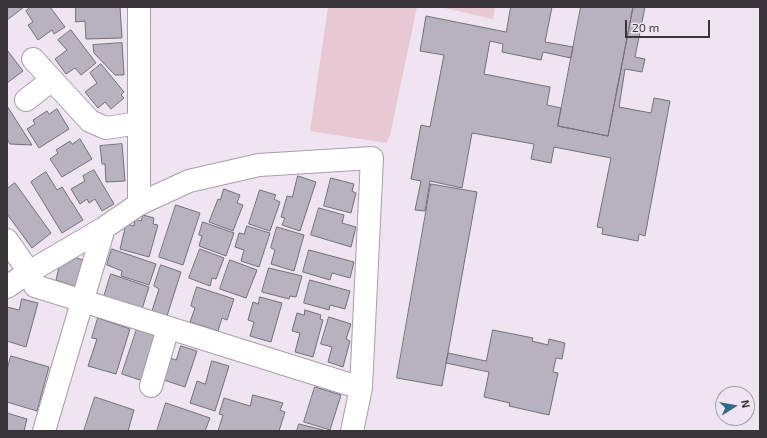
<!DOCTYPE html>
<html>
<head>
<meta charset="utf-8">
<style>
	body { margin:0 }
	#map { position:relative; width:767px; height:438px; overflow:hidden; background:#eee5f1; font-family:"Exo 2",sans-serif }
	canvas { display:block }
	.frame { position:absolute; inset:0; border:8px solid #383539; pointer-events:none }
	.north { position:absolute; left:715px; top:386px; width:40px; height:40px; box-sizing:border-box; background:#eee5f1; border:1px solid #a59fa7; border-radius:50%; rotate:79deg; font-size:11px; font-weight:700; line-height:16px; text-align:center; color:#383539 }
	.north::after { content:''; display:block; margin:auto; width:14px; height:18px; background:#316a84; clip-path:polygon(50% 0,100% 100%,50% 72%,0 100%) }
	.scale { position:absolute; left:625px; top:20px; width:85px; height:18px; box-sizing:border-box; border:2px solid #383539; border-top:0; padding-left:5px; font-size:12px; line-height:14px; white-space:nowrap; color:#383539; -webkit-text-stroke:3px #eee5f1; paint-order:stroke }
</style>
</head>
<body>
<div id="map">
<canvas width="767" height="438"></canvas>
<div class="frame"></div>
<div class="north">N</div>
<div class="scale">20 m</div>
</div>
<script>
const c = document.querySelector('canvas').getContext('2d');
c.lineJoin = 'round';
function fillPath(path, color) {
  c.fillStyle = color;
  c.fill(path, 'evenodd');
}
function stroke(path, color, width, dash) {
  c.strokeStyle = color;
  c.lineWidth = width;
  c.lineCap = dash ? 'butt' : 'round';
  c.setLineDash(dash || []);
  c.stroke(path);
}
fillPath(new Path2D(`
	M328 7H417L390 135 386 143 310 131Z
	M440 7H495L493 19Z`), '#e8c8d3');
const building = new Path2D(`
	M7 7H24L7 20Z
	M31 7H50L65 27 54 34 52 30 38 40 28 25 33 22 26 11Z
	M76 7H120L122 38 86 39 85 21 76 22Z
	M511 7H552L545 42 573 47 571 58 543 52 541 60 502 52 503 44 490 41 484 74 550 87 547 105 561 108 558 126 608 136 633 7H645L635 57 645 59 642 72 625 69 619 107 651 113 654 98 670 101 645 236 639 234 638 241 602 234 603 228 597 227 611 158 554 147 551 163 531 159 534 144 472 133 462 188 430 181 425 211 415 210 421 181 411 179 421 125 430 127 444 55 420 51 426 16 506 32Z
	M581 7H633L608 136 558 126Z
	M71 30 96 63 81 75 75 68 66 74 55 59 67 50 58 40Z
	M122 43 124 75H115L94 53 93 45Z
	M7 50 23 71 7 83Z
	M101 64 124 92 121 95 124 98 111 109 105 102 98 108 85 92 97 83 90 73Z
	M7 106 32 145 10 144 7 139Z
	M57 109 69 129 39 148 27 129 35 124 33 120 47 111 49 114Z
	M80 139 92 159 62 177 50 159 58 153 56 150 70 141 72 144Z
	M122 144 125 181 106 182 105 164H102L100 146Z
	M94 170 114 204 102 211 95 199 89 203 87 199 80 204 71 189 85 181 83 176Z
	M46 172 57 190 62 187 83 220 62 233 31 182Z
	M298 176 316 182 300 231 282 225 285 218 281 217 287 196 292 197Z
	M331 178 354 184 352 191 356 193 351 213 324 206Z
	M15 183 51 233 32 248 7 214V189Z
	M431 184 477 192 442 386 397 378Z
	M224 189 240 195 237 203 243 205 233 231 209 222 218 199 220 200Z
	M260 190 276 195 274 199 280 202 270 231 249 224Z
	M176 205 200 213 183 265 159 257Z
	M319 208 344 215 342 223 356 227 351 247 311 235Z
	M143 215 154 218 153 224 158 225 149 257 120 249 126 224 134 226 135 219 141 221Z
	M203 222 234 233 226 256 199 246 202 236 199 235Z
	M247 226 270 233 259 267 241 261 244 250 235 247 239 233 244 234Z
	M277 227 304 235 294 271 271 264 275 250 271 248Z
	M112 249 156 264 149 285 121 276 122 271 107 265Z
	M200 249 224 258 216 279 212 278 210 286 189 278Z
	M309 250 354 262 350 278 332 273 330 280 303 272Z
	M77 258 85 261 77 287 56 280 59 267Z
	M230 260 257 270 246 298 220 289Z
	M161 265 181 272 167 316 152 311 159 289 154 286Z
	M269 268 302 276 296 297 290 296 289 299 262 292Z
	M111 274 149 287 142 309 104 297Z
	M310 280 350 291 345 309 330 305 329 310 304 303Z
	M197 287 234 299 227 320 222 318 218 331 190 322 195 308 191 306Z
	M260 297 282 303 271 342 250 336 254 322 248 320 253 302 258 304Z
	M22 299 38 303 26 347 7 341V307L19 310Z
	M305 310 321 315 320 319 323 320 313 357 295 352 300 333 292 331 297 313 304 315Z
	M329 317 351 324 346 339 350 341 343 367 328 362 332 347 321 344Z
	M98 318 130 329 116 374 88 366 97 339 92 338Z
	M137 329 157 336 143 381 122 374Z
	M493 330 533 338 532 341 548 345 549 339 565 343 562 359 556 358 553 372 558 373 549 415 509 406 510 403 484 397 489 372 446 363 448 353 486 361Z
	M181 346 197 351 185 387 164 380 170 358 176 360Z
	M11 356 49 367 37 411 7 402V370Z
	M212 361 229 366 215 411 190 403 197 381 205 384Z
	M315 387 341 395 330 430 304 422Z
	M253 395 283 403 280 410 285 412 279 431H218L223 415 219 414 224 398 250 406Z
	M95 397 134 410 128 431H84Z
	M166 403 210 418 205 431H157Z
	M7 413 27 419 24 431H7Z
	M299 424 327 431H297Z`);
fillPath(building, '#b6b2bf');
stroke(building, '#736f7a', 1);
const minor = new Path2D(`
	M139 7V204
	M33 59 90 121 106 128 139 123
	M26 100 52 80
	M7 240 29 272 35 286 361 388
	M7 287 29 272 104 228 139 204 189 181 259 165 372 158 361 388 352 431
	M151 386 168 328
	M44 431 104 228`);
stroke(minor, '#a79ea9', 24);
stroke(minor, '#fff', 22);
</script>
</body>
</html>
